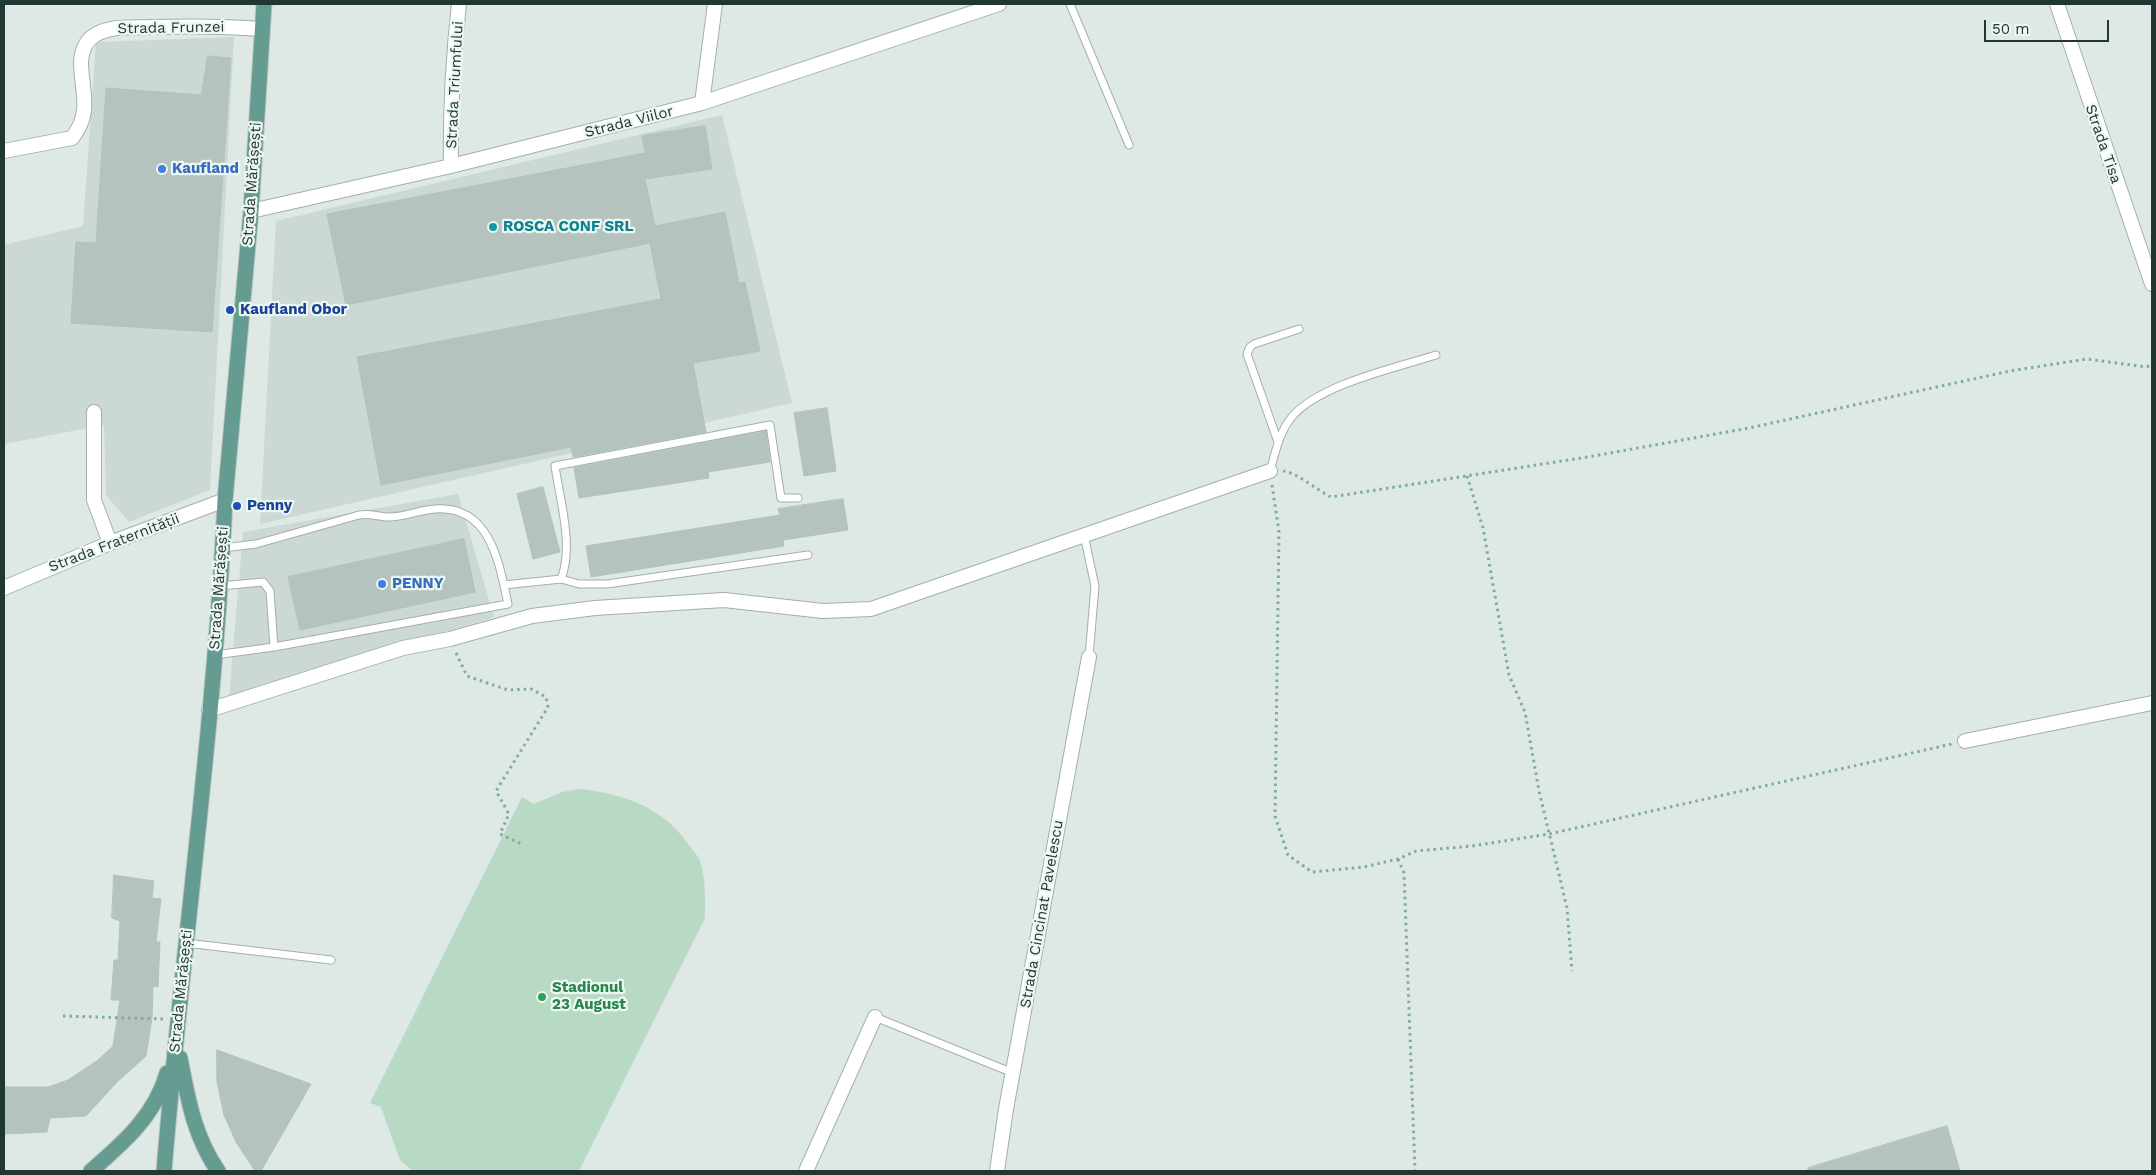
<!DOCTYPE html>
<html>
<head>
<meta charset="utf-8">
<style>
	body { margin:0 }
	#map { position:relative; width:2156px; height:1175px; overflow:hidden; background:#dee9e5; font-family:"Work Sans",sans-serif }
	canvas { display:block }
	.frame { position:absolute; inset:0; border:5px solid #203733; pointer-events:none }
	.scale { position:absolute; left:1984px; top:20px; width:125px; height:22px; box-sizing:border-box; border:2px solid #203733; border-top:0; padding-left:6px; font-size:15px; line-height:18px; white-space:nowrap; color:#203733; -webkit-text-stroke:4px #eef6f2; paint-order:stroke }
</style>
</head>
<body>
<div id="map">
<canvas width="2156" height="1175"></canvas>
<div class="frame"></div>
<div class="scale">50 m</div>
</div>
<script>
const c = document.querySelector('canvas').getContext('2d');
c.lineJoin = 'round';
function fillPath(path, color) {
  c.fillStyle = color;
  c.fill(path, 'evenodd');
}
function stroke(path, color, width, dash) {
  c.strokeStyle = color;
  c.lineWidth = width;
  c.lineCap = dash ? 'butt' : 'round';
  c.setLineDash(dash || []);
  c.stroke(path);
}
function write(font, color, halo, rows, align = 'center') {
  c.font = font + ' "Work Sans",sans-serif';
  c.lineWidth = 4.5;
  c.setLineDash([]);
  c.textBaseline = 'middle';
  c.strokeStyle = halo;
  c.fillStyle = color;
  for (const [text, x, y, turn = 0] of rows) {
    c.save();
    c.translate(x, y);
    c.rotate((+turn || 0) * Math.PI / 180);
    c.textAlign = isNaN(turn) ? turn : align;
    if (halo) c.strokeText(text, 0, 0);
    c.fillText(text, 0, 0);
    c.restore();
  }
}
fillPath(new Path2D(`
	M234 37 210 490 129 522 106 495 104 425 4 444V245L83 226 96 42Z
	M722 115 792 403 260 524 276 221Z
	M458 494 494 617 229 697 243 532Z`), '#ccd8d4');
fillPath(new Path2D(`
	M580 789C624 794 663 807 689 845 693 850 698 856 700 861 706 878 705 901 705 918L579 1171H413L400 1160 381 1107 370 1103 522 797 534 804 562 792Z`), '#b8d9c3');
const building = new Path2D(`
	M208 56 231 58 212 332 71 323 76 242 96 243 106 88 201 95Z
	M705 126 712 169 645 179 655 226 725 212 739 283 745 282 760 351 693 363 706 432 573 457 571 447 381 485 357 357 661 299 650 243 346 305 327 214 645 153 642 136Z
	M827 408 836 471 804 476 794 413Z
	M766 431 770 462 708 472 709 478 579 498 574 468Z
	M543 487 560 552 533 559 517 494Z
	M843 499 848 530 783 540 784 546 591 577 586 546 780 515 778 509Z
	M464 539 475 592 300 630 288 577Z
	M114 875 154 881 152 898 161 899 156 942H160L158 987 153 986 152 1018 146 1056 117 1082 86 1116 50 1118 47 1132 4 1134V1087H48L68 1080 98 1060 113 1046 120 1000H111L114 960H118L120 921 112 918Z
	M217 1050 311 1084 261 1171H255L236 1142 224 1115 217 1082Z
	M1947 1126 1960 1171H1808V1168Z`);
fillPath(building, '#b4c3be');
stroke(building, '#b1c2bc', 1);
const service = new Path2D(`
	M1070 4 1129 145
	M1278 442 1247 354 1250 347 1254 344 1299 329
	M1270 471C1275 454 1279 433 1291 418 1317 385 1395 368 1436 355
	M1084 535 1095 586 1089 657
	M561 579C574 547 560 500 555 466L770 425 781 498H798
	M504 585 561 579 579 584H607L808 555
	M220 586 263 582 270 591 274 647
	M215 655 274 647 508 604C499 562 490 505 435 509 419 510 404 517 389 517 379 517 370 513 359 515L256 544 223 548
	M186 943 331 960
	M875 1017 1013 1073`);
const minor = new Path2D(`
	M2057 4 2152 284
	M702 103 715 4
	M4 151 72 138C93 112 81 91 81 61 82 50 85 41 95 35 111 25 133 28 151 27 188 26 225 26 262 29
	M451 166C450 112 453 58 459 4
	M251 211 451 166 702 103 999 4
	M94 412V500L110 543
	M4 588 110 543 225 500
	M209 710 403 648 450 639 532 616 595 608 724 600 823 611 871 609 1270 471
	M1965 741 2152 703
	M806 1171 875 1017
	M997 1171 1006 1109 1089 657`);
const primary = new Path2D(`
	M180 1058C188 1099 194 1136 218 1171
	M91 1171C123 1143 155 1116 167 1073
	M164 1171C182 948 215 725 225 500L251 211 264 4`);
stroke(service, '#a1b0ac', 9);
stroke(minor, '#a1b0ac', 16);
stroke(primary, '#bcc3c2', 17);
stroke(new Path2D(`
	M1283 471C1296 472 1317 490 1331 497L1588 457 1749 428 2010 371 2087 359 2146 367 2152 365
	M1467 476 1483 528 1509 675 1525 712 1539 791 1567 908 1572 971
	M1272 485 1279 532 1275 816 1288 855 1312 872 1364 867 1398 859 1416 851 1472 846 1549 834 1952 744
	M456 653 467 676 508 690 531 689 546 697 548 707 496 791 509 814 500 834 524 845
	M1398 859 1404 873 1415 1171
	M63 1016 163 1019`), '#80aba0', 3, [2.5, 4]);
stroke(service, '#fff', 7);
stroke(minor, '#fff', 14);
stroke(primary, '#659c92', 15);
for (const [x, y, r, color] of [
	[162,169,5,"#3f7fe0"],
	[493,227,5,"#0f9aa8"],
	[230,310,5,"#1a4fb4"],
	[237,506,5,"#1a4fb4"],
	[382,584,5,"#3f7fe0"],
	[542,997,5,"#2e9e5b"]
]) {
  const dot = new Path2D();
  dot.arc(x, y, r, 0, 2 * Math.PI);
  c.fillStyle = color;
  c.fill(dot);
  stroke(dot, '#eef6f2', 2);
}
write('15px', '#203733', '#eef6f2', [
	["Strada Frunzei",171,28,-1],
	["Strada Triumfului",455,85,-87],
	["Strada Viilor",629,122,-14],
	["Strada Tisa",2103,144,71],
	["Strada Mărășești",252,184,-86],
	["Strada Fraternității",114,543,-21],
	["Strada Mărășești",219,588,-86],
	["Strada Cincinat Pavelescu",1042,914,-80],
	["Strada Mărășești",181,991,-84]
]);
write('bold 15px', '#366cbe', '#eef6f2', [
	["Kaufland",172,169],
	["PENNY",392,584]
], 'left');
write('bold 15px', '#0d838f', '#eef6f2', [
	["ROSCA CONF SRL",503,227]
], 'left');
write('bold 15px', '#164399', '#eef6f2', [
	["Kaufland Obor",240,310],
	["Penny",247,506]
], 'left');
write('bold 15px', '#27864d', '#eef6f2', [
	["Stadionul",552,988],
	["23 August",552,1005]
], 'left');
</script>
</body>
</html>
